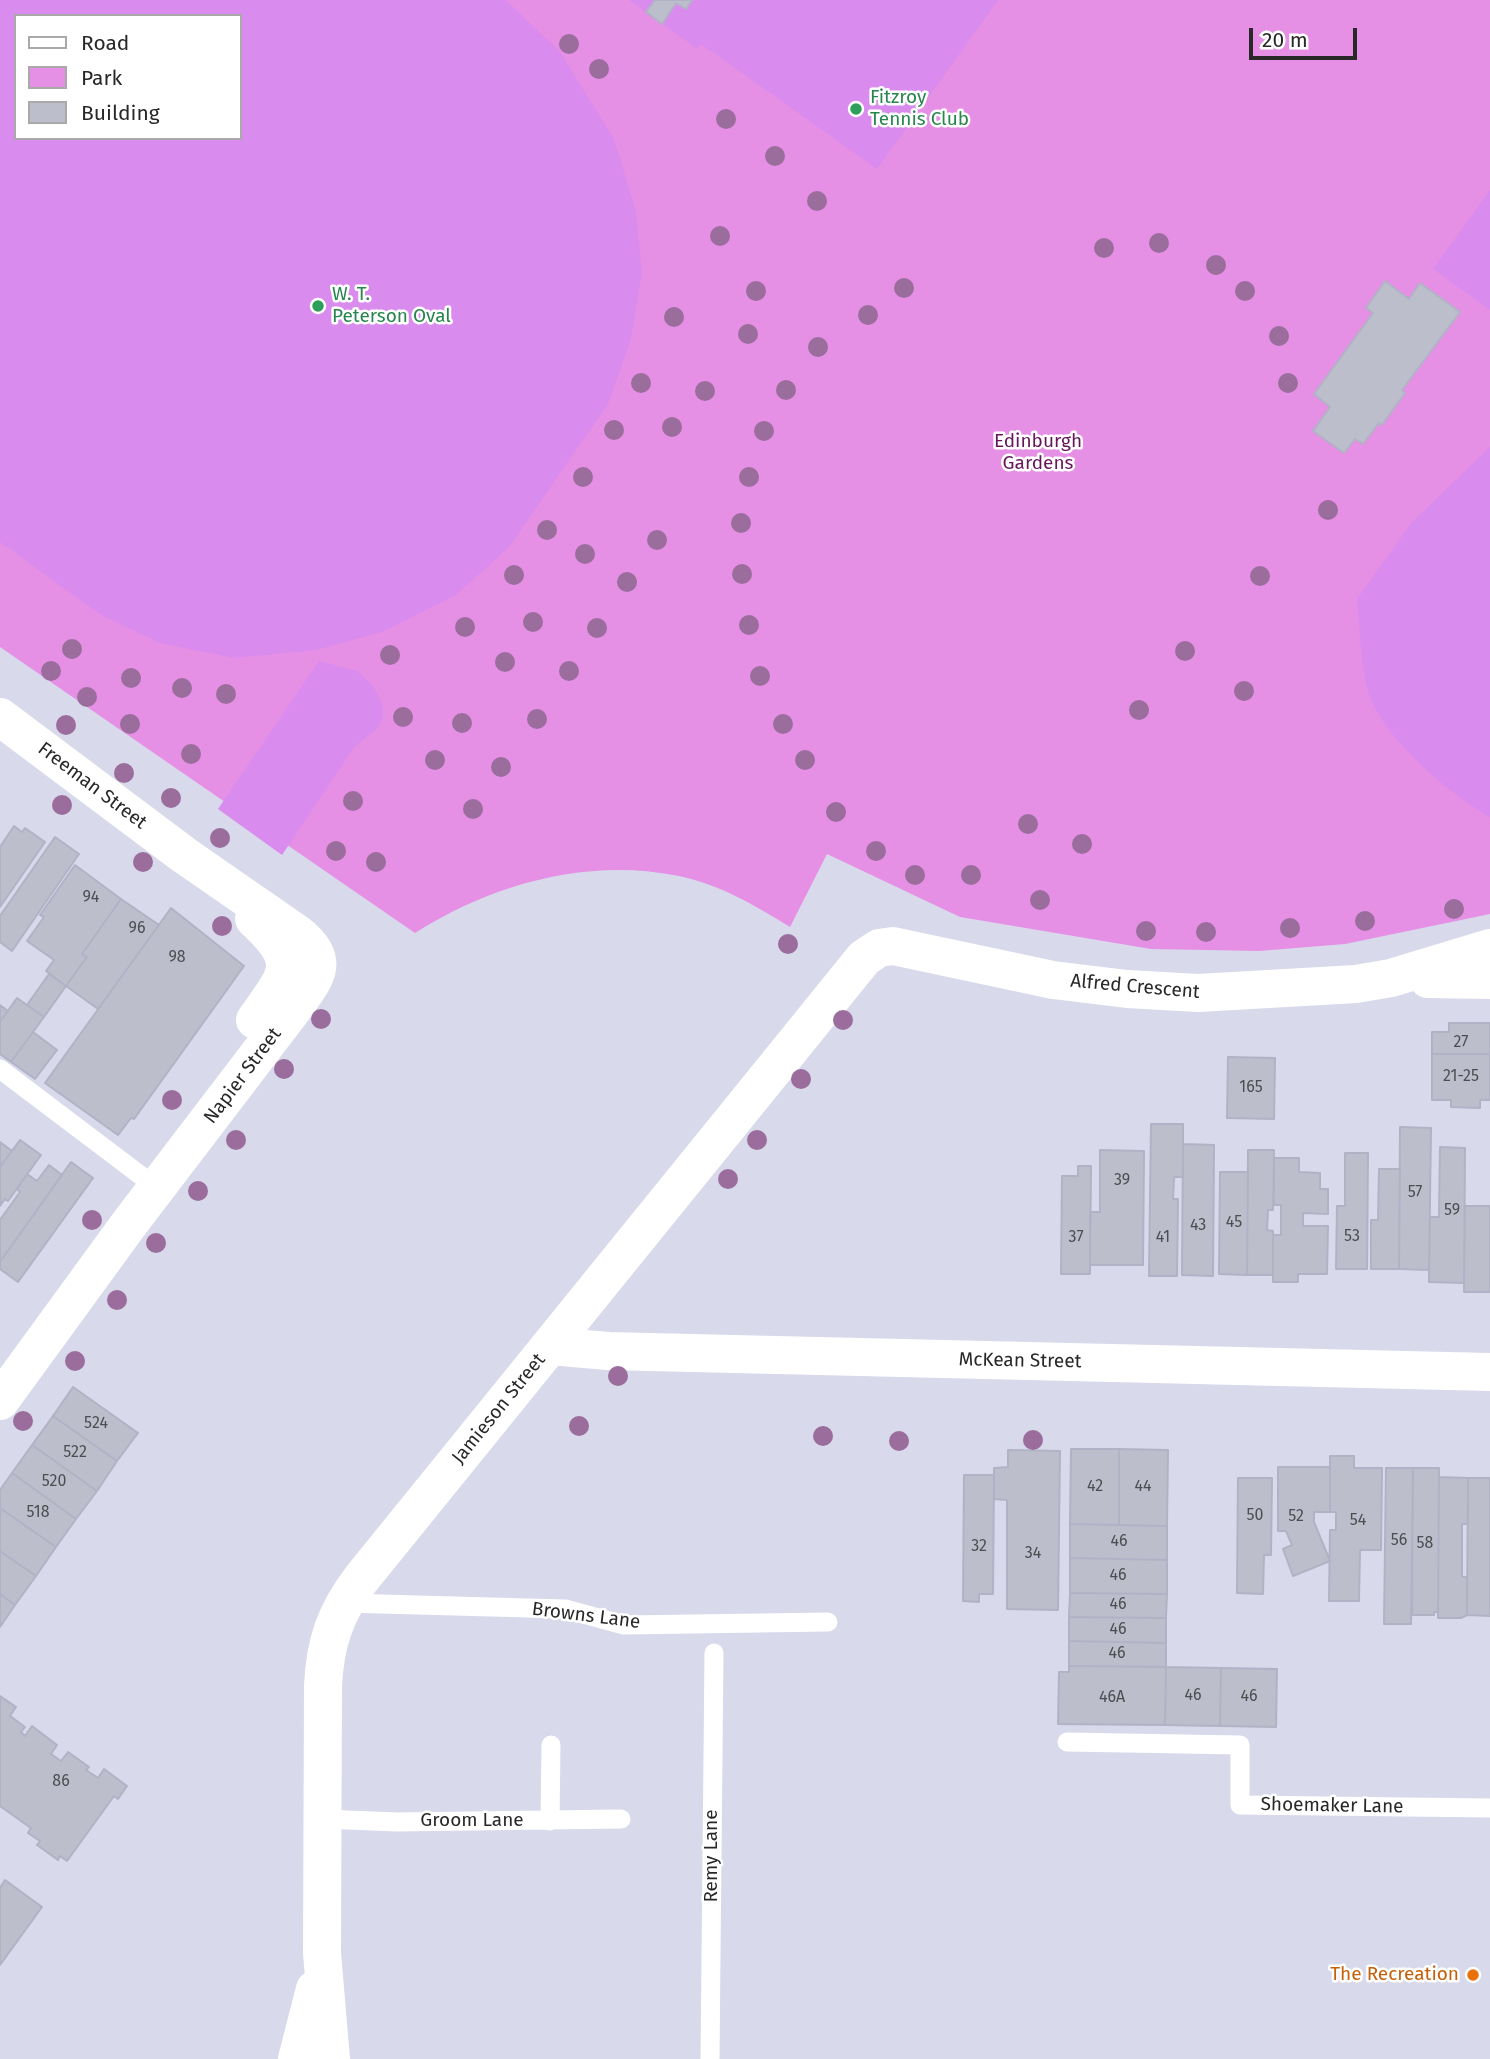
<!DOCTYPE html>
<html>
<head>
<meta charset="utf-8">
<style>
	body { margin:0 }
	#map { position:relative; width:1490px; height:2059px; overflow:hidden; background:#d8d9eb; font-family:"Fira Sans",sans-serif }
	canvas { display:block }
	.legend { position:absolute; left:14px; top:14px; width:228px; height:126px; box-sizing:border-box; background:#fff; border:2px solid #a9a9a9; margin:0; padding:9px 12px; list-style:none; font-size:21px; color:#282828 }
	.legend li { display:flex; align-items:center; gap:14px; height:35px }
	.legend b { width:35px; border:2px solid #a9a9a9 }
	.scale { position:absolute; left:1249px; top:28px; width:108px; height:32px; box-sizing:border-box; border:4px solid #282828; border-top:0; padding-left:9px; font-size:21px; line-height:24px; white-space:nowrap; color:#282828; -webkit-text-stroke:5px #fff; paint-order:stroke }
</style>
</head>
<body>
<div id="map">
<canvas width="1490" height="2059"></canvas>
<ul class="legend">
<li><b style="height:9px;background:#fff"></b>Road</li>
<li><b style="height:19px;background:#e690e5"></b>Park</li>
<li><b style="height:19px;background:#bdbecc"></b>Building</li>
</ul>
<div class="scale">20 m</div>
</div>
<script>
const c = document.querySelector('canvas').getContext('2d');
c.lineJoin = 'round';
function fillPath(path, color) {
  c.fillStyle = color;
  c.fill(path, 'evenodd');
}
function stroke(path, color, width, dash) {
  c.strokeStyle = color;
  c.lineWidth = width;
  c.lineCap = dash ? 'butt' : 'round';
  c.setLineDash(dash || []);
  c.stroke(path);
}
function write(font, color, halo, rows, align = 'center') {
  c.font = font + ' "Fira Sans",sans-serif';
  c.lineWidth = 5;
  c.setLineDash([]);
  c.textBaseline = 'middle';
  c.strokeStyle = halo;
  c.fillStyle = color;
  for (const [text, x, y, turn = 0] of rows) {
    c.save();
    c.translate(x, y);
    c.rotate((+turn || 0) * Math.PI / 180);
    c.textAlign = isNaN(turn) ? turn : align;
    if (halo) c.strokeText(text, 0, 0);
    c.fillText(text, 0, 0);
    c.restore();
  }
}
fillPath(new Path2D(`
	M0 0H1490V914L1345 944 1259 951 1151 949 960 917 827 854 790 927C756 906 719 884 679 876 587 857 492 884 415 933L0 647ZM16 16H240V138H16Z`), '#e690e5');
fillPath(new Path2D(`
	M0 0H506L560 52 614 139 636 212 642 273 631 339 608 404 509 547 456 595 382 632 316 650 234 658 160 643 101 615 0 542ZM16 16H240V138H16Z
	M629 0H998L877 169 701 44 697 49Z
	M1490 190V310L1433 269Z
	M1490 447V817C1450 795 1381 736 1368 691 1360 663 1360 628 1357 599L1412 522Z
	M319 661 357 671 373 686 383 705V719L377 729 355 746 282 855 218 809Z`), '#d98bee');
const building = new Path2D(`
	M655 0H692L686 9 676 3 662 24 646 12Z
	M1385 281 1409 299 1420 283 1460 312 1402 390 1405 393 1382 425 1379 423 1363 444 1355 439 1344 453 1313 431 1330 407 1314 394 1373 313 1366 308Z
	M14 826 22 832 25 828 45 842 0 907V847Z
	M55 837 79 854 12 951 0 942V916Z
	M75 865 121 899 82 954 87 957 66 986 46 971 54 960 27 941 44 917 40 915Z
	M121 899 159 925 98 1009 66 986 87 957 82 954Z
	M171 908 244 966 134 1119 131 1118 118 1135 45 1083Z
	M49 974 66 986 44 1017 27 1005Z
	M17 998 44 1017 11 1062 0 1054V1022Z
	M0 1005 8 1011 0 1022Z
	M1449 1023H1490V1054H1432V1032H1449Z
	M33 1032 57 1050 35 1079 11 1062Z
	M1432 1054H1490V1100H1480V1108L1451 1107V1100H1432Z
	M1228 1057 1275 1058 1274 1119 1227 1118Z
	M1151 1124H1183V1177H1174L1173 1199H1178L1177 1276H1149Z
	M1400 1127 1431 1128 1429 1270 1399 1269Z
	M20 1140 41 1155 8 1201 5 1199 0 1206V1167Z
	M0 1142 12 1151 0 1167Z
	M1183 1144 1214 1145 1213 1276 1182 1275Z
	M1440 1147 1465 1148 1464 1283 1429 1282 1430 1217H1439Z
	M1100 1150 1144 1151 1143 1265H1090V1212H1100Z
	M1248 1150H1274L1273 1210H1268L1267 1230 1273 1231V1275H1247Z
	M1345 1153H1368L1367 1269H1336L1337 1206H1345Z
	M1274 1158H1299V1172L1320 1173V1189H1328V1214L1303 1213V1226H1328L1327 1274H1298V1282H1273V1235H1281V1205H1274Z
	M71 1162 93 1178 18 1282 0 1269V1262Z
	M49 1165 62 1175 0 1262V1220L20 1192 17 1189 27 1174 37 1181Z
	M1078 1166H1091L1090 1274H1061L1062 1176H1078Z
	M1379 1169H1400L1399 1269H1371V1220H1378Z
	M1220 1172H1248L1247 1275 1219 1274Z
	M1465 1206H1490V1292H1464Z
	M73 1387 138 1433 117 1461 53 1416Z
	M53 1416 117 1461 97 1491 32 1445Z
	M32 1445 97 1491 76 1519 12 1473Z
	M1071 1449H1119V1525L1070 1524Z
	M1119 1449 1168 1450 1167 1526 1119 1525Z
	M1008 1450 1060 1451 1058 1610 1007 1609V1500L994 1499V1468L1008 1467Z
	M1330 1456H1354V1468H1382L1381 1550H1360L1359 1601H1329L1330 1530H1336V1512H1330Z
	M1278 1467H1330V1512H1314V1522L1330 1561 1293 1576 1283 1549 1292 1545 1286 1531H1278Z
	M1386 1468H1413L1411 1624H1384Z
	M1413 1468H1439L1438 1612H1434V1615H1412Z
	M12 1473 76 1519 56 1547 0 1508V1490Z
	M964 1475H994L993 1594H979V1602L963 1601Z
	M1439 1477 1468 1478V1524H1462V1577H1467V1615L1461 1618H1438Z
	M1238 1478H1272L1271 1555H1264L1263 1594 1237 1593Z
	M1468 1478H1490V1616L1467 1615Z
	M0 1508 56 1547 36 1576 0 1551Z
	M1070 1524 1167 1526V1560L1070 1558Z
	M0 1551 36 1576 15 1605 0 1594Z
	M1070 1558 1167 1560V1594L1070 1593Z
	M1070 1593 1167 1594 1166 1618 1069 1617Z
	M0 1594 15 1605 0 1627Z
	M1069 1617 1166 1618V1643L1069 1641Z
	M1069 1641 1166 1643V1667L1069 1666Z
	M1069 1666 1166 1667 1165 1725 1058 1724 1059 1672H1069Z
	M1166 1667 1221 1668 1220 1726 1165 1725Z
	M1221 1668 1277 1669 1276 1727 1220 1726Z
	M0 1696 16 1707 10 1716 25 1727 21 1732 25 1736 32 1726 57 1745 51 1754 61 1761 68 1752 89 1767 86 1770 98 1778 104 1769 127 1786 118 1799 114 1796 67 1861 60 1856 58 1860 37 1845 40 1841 28 1833 31 1828 0 1806Z
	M5 1880 42 1907 0 1965V1888Z`);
fillPath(building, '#bdbecc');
stroke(building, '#b2b2c6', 2);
stroke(new Path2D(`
	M0 1069 156 1187
	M344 1603 565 1609 624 1625 828 1622
	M1067 1742 1240 1745V1805L1490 1808
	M323 1819 397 1822 621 1819
	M550 1821 551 1745
	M710 2059 714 1653`), '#fff', 19);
stroke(new Path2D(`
	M0 717 184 855 298 934C333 962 314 979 293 1009L129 1224 0 1401
	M254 919C301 963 289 972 255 1020
	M1428 979 1490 980
	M550 1346 608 1351 1490 1372
	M297 2059 315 1989
	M331 2059 322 1953 323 1686C325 1643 335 1613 361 1579L864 958 879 948 893 946 1053 980 1127 989 1198 993 1356 984 1391 978 1490 948`), '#fff', 38);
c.fillStyle = '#9a6d9c';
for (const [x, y] of [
	[569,44],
	[599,69],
	[726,119],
	[775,156],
	[817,201],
	[720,236],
	[1159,243],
	[1104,248],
	[1216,265],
	[904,288],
	[756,291],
	[1245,291],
	[868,315],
	[674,317],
	[748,334],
	[1279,336],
	[818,347],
	[641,383],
	[1288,383],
	[786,390],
	[705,391],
	[672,427],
	[614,430],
	[764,431],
	[583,477],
	[749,477],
	[1328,510],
	[741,523],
	[547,530],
	[657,540],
	[585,554],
	[742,574],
	[514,575],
	[1260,576],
	[627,582],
	[533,622],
	[749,625],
	[465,627],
	[597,628],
	[72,649],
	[1185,651],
	[390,655],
	[505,662],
	[51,671],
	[569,671],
	[760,676],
	[131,678],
	[182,688],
	[1244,691],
	[226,694],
	[87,697],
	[1139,710],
	[403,717],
	[537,719],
	[462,723],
	[130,724],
	[783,724],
	[66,725],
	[191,754],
	[435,760],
	[805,760],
	[501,767],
	[124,773],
	[171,798],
	[353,801],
	[62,805],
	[473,809],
	[836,812],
	[1028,824],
	[220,838],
	[1082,844],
	[336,851],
	[876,851],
	[143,862],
	[376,862],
	[915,875],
	[971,875],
	[1040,900],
	[1454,909],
	[1365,921],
	[222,926],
	[1290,928],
	[1146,931],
	[1206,932],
	[788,944],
	[321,1019],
	[843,1020],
	[284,1069],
	[801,1079],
	[172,1100],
	[236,1140],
	[757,1140],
	[728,1179],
	[198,1191],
	[92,1220],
	[156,1243],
	[117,1300],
	[75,1361],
	[618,1376],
	[23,1421],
	[579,1426],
	[823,1436],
	[1033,1440],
	[899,1441]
]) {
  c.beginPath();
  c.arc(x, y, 10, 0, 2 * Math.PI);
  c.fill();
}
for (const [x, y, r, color] of [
	[856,109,7,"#2e9e5b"],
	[318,306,7,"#2e9e5b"],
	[1473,1975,7,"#e8710a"]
]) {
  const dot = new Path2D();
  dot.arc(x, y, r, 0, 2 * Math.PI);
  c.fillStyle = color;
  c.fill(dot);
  stroke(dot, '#fff', 2.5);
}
write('16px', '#4d4e51', null, [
	["94",91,898],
	["96",137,929],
	["98",177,958],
	["27",1461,1043],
	["21-25",1461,1077],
	["165",1251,1088],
	["39",1122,1181],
	["57",1415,1193],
	["59",1452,1211],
	["45",1234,1223],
	["43",1198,1226],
	["53",1352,1237],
	["37",1076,1238],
	["41",1163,1238],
	["524",96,1424],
	["522",75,1453],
	["520",54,1482],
	["42",1095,1487],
	["44",1143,1487],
	["518",38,1513],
	["50",1255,1516],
	["52",1296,1517],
	["54",1358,1521],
	["56",1399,1541],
	["46",1119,1542],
	["58",1425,1544],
	["32",979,1547],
	["34",1033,1554],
	["46",1118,1576],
	["46",1118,1605],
	["46",1118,1630],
	["46",1117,1654],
	["46",1193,1696],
	["46",1249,1697],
	["46A",1112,1698],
	["86",61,1782]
]);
write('19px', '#27864d', '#fff', [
	["Fitzroy",870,98],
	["Tennis Club",870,120],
	["W. T.",332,295],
	["Peterson Oval",332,317]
], 'left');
write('19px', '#67155b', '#fff', [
	["Edinburgh",1038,442],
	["Gardens",1038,464]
]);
write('19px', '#282828', '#fff', [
	["Freeman Street",92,786,37],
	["Alfred Crescent",1135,987,5],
	["Napier Street",243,1076,-53],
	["McKean Street",1020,1361,1],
	["Jamieson Street",499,1409,-51],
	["Browns Lane",586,1616,7],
	["Shoemaker Lane",1332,1806,1],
	["Groom Lane",472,1821],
	["Remy Lane",712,1856,-90]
]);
write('19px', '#c56008', '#fff', [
	["The Recreation",1459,1975]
], 'right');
</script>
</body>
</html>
